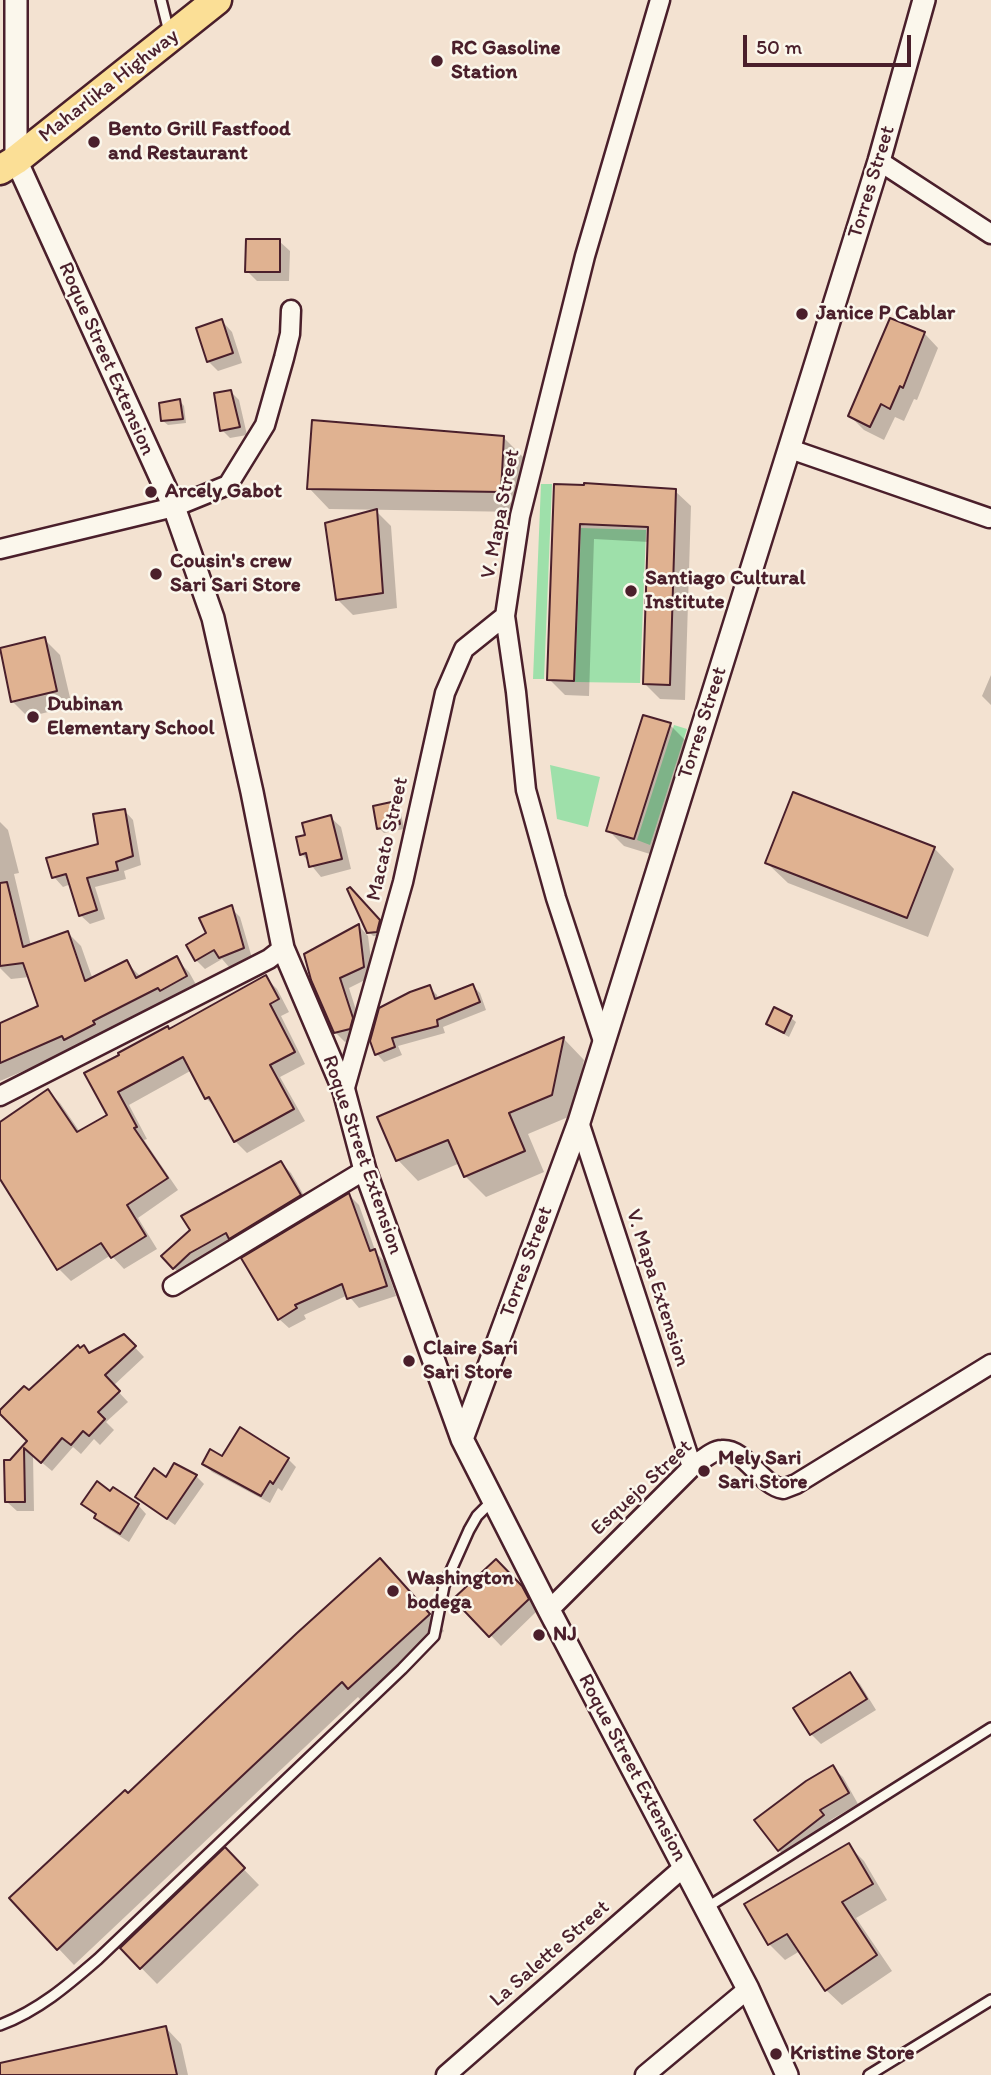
<!DOCTYPE html>
<html>
<head>
<meta charset="utf-8">
<style>
	body { margin:0 }
	#map { position:relative; width:991px; height:2075px; overflow:hidden; background:#f3e2d1; font-family:Itim,sans-serif }
	canvas { display:block }
	.scale { position:absolute; left:743px; top:35px; width:168px; height:32px; box-sizing:border-box; border:4px solid #4a1f2b; border-top:0; padding-left:9px; font-size:21px; line-height:24px; white-space:nowrap; color:#4a1f2b; -webkit-text-stroke:5px #fbf7ec; paint-order:stroke }
</style>
</head>
<body>
<div id="map">
<canvas width="991" height="2075"></canvas>
<div class="scale">50 m</div>
</div>
<script>
const c = document.querySelector('canvas').getContext('2d');
c.lineJoin = 'round';
function fillPath(path, color) {
  c.fillStyle = color;
  c.fill(path, 'evenodd');
}
function stroke(path, color, width, dash) {
  c.strokeStyle = color;
  c.lineWidth = width;
  c.lineCap = dash ? 'butt' : 'round';
  c.setLineDash(dash || []);
  c.stroke(path);
}
function write(font, color, halo, rows, align = 'center') {
  c.font = font + ' Itim,sans-serif';
  c.lineWidth = 5;
  c.setLineDash([]);
  c.textBaseline = 'middle';
  c.strokeStyle = halo;
  c.fillStyle = color;
  for (const [text, x, y, turn = 0] of rows) {
    c.save();
    c.translate(x, y);
    c.rotate((+turn || 0) * Math.PI / 180);
    c.textAlign = isNaN(turn) ? turn : align;
    if (halo) c.strokeText(text, 0, 0);
    c.fillText(text, 0, 0);
    c.restore();
  }
}
fillPath(new Path2D(`
	M541 484H552L544 679H533Z
	M581 528 646 530 640 683 575 682Z
	M674 725 687 729 650 845 637 840Z
	M550 765 600 777 588 827 557 819Z`), '#9ee0aa');
fillPath(new Path2D(`
	M279 241 290 251 289 281H257L247 271Z
	M891 320 925 334 938 348 917 400 914 399 904 421 895 417 884 440 864 430 850 416Z
	M222 321 232 332 242 363 218 371 208 361Z
	M231 392 239 400 247 435 230 438 222 430Z
	M180 401 184 406 186 423 168 425 163 421Z
	M503 437 524 458 521 512 329 509 309 488Z
	M556 486 675 491 691 506 685 700 660 699 644 683 649 542 594 539 589 696 565 695 549 679Z
	M376 511 391 526 397 608 353 615 337 599Z
	M44 639 60 655 72 706 28 717 12 701Z
	M991 675V705L982 696Z
	M644 717 670 725 686 741 650 854 624 846 608 830Z
	M395 803 400 808 404 829 384 833 379 828Z
	M124 810 133 820 141 865 124 871 126 879 95 887 105 919 90 924 80 915 71 884 63 887 54 877 100 845Z
	M330 817 341 827 351 869 321 877 302 854 307 836Z
	M0 822 8 830 19 873 14 874 31 946 68 933 81 946 93 980 127 963 141 977 176 959 189 972 199 990 75 1049 0 1081V1023L1 1024 41 1007 30 977 11 979 0 968Z
	M934 848 954 869 928 937 788 883 767 863Z
	M355 894 384 926 382 936H373L369 932Z
	M231 908 240 917 252 958 229 967 222 959 205 969 196 960 208 933Z
	M359 926 368 936 373 976 349 988 362 1029 359 1038 345 1042 335 1032 312 979Z
	M265 977 277 989 289 1012 281 1016 305 1064 280 1077 305 1121 247 1153 235 1141 218 1110 206 1098 192 1070 129 1105 147 1139 144 1140 178 1190 138 1218 157 1249 124 1269 111 1255 71 1281 59 1269 0 1173V1124L48 1091 60 1103 80 1132 109 1116 87 1074 170 1030Z
	M473 986 480 993 486 1010 443 1027 445 1033 398 1046 402 1055 384 1062 377 1054 429 987 437 995 438 999Z
	M791 1018 796 1022 789 1037 772 1028 768 1024Z
	M564 1039 584 1060 573 1115 528 1134 544 1172 486 1197 465 1176 460 1163 418 1181 398 1160 380 1118Z
	M281 1163 291 1173 310 1206 184 1278 174 1268Z
	M349 1195 359 1205 376 1253 384 1261 396 1296 359 1308 348 1295 304 1315 306 1319 289 1328 279 1319Z
	M124 1336 144 1357 113 1386 128 1402 106 1422 114 1430 100 1445 94 1439 81 1454 73 1447 52 1471 33 1455 34 1511H17L7 1502 11 1462 29 1441V1393Z
	M223 1459H288L296 1467 282 1491 278 1488 270 1503 212 1472 204 1464Z
	M196 1476 204 1484 175 1525 145 1504 137 1496 167 1479Z
	M111 1494 138 1505 146 1514 129 1542 105 1527 96 1518 97 1516 83 1503Z
	M496 1561 532 1599 538 1610 501 1646 456 1599Z
	M395 1576 444 1631 364 1703 358 1697 74 1965 11 1898 128 1796Z
	M849 1674 860 1684 876 1710 821 1744 811 1734Z
	M832 1767 843 1777 858 1804 829 1821 833 1826 789 1860 779 1850Z
	M848 1845 864 1861 887 1900 856 1918 892 1971 842 2005 826 1990 800 1951 785 1960 769 1944Z
	M225 1850 259 1885 157 1984 122 1948Z
	M166 2028 181 2044 188 2075H0V2065Z`), '#0003');
const building = new Path2D(`
	M246 239H280V272H245Z
	M890 318 925 332 903 388 900 386 890 409 881 404 870 427 848 416Z
	M222 319 233 353 207 362 196 328Z
	M231 390 240 427 220 431 214 393Z
	M180 399 183 419 161 421 159 403Z
	M312 420 504 436 501 492 307 489Z
	M584 483 676 489 670 685 643 684 648 527 580 524 574 681 547 680 554 484 584 485Z
	M377 509 383 593 336 600 325 523Z
	M45 637 57 691 11 702 0 648Z
	M643 715 671 723 634 839 606 831Z
	M793 792 935 847 907 918 765 863Z
	M396 801 400 824 377 829 373 806Z
	M125 809 133 856 116 862 118 870 87 878 97 910 79 916 66 874 52 878 46 858 98 844 93 814Z
	M331 815 342 859 309 867 306 853 300 855 296 837 305 835 302 823Z
	M7 882 23 947 68 931 85 981 127 960 136 978 177 956 187 976 160 991 158 988 93 1021 95 1024 64 1040 62 1036 0 1063V1023L38 1006 23 963 0 966V883Z
	M350 887 380 920 377 932 367 933 347 889Z
	M232 905 244 948 219 958 214 950 195 961 186 945 206 933 199 918Z
	M359 924 364 967 340 978 353 1018 350 1029 334 1033 311 980 304 954Z
	M266 975 279 999 270 1004 295 1052 270 1065 294 1109 234 1142 209 1097 205 1099 183 1057 118 1092 137 1127 134 1128 168 1178 127 1205 146 1236 111 1258 101 1243 57 1270 0 1179V1122L48 1089 77 1132 107 1115 84 1073 119 1055 118 1053 168 1026 169 1029Z
	M473 984 480 1002 437 1020 438 1026 392 1038 395 1047 375 1055 370 1041 379 1008 410 992 430 985 435 999Z
	M774 1007 792 1016 784 1033 766 1024Z
	M564 1037 552 1095 509 1113 525 1151 464 1177 448 1140 396 1161 377 1117Z
	M281 1161 301 1195 229 1239 226 1233 190 1253 173 1269 161 1256 190 1230 181 1216Z
	M349 1193 370 1251 375 1249 387 1286 347 1299 342 1284 295 1305 297 1308 278 1320 241 1258Z
	M124 1334 136 1346 105 1375 120 1391 98 1412 105 1419 89 1436 83 1431 71 1445 62 1438 41 1463 24 1448 25 1502H5L4 1460H10L27 1441 0 1414V1410L24 1386 29 1390 78 1345 80 1348 84 1345 89 1353Z
	M240 1427 289 1458 273 1484 270 1481 261 1496 202 1464 210 1449 222 1456Z
	M174 1463 197 1475 167 1519 135 1497 154 1468 166 1477Z
	M97 1481 110 1491 113 1487 139 1504 120 1534 94 1518 96 1514 81 1504Z
	M380 1558 430 1614 348 1689 342 1682 57 1950 9 1898 125 1790 128 1793 297 1633Z
	M496 1559 522 1586 529 1599 489 1637 453 1599Z
	M850 1672 867 1699 810 1735 793 1708Z
	M833 1765 849 1793 820 1810 824 1815 778 1851 754 1820 806 1781Z
	M849 1843 873 1884 842 1902 877 1955 825 1991 787 1934 768 1945 744 1904Z
	M225 1847 245 1868 140 1969 120 1948Z
	M166 2026 177 2075H0V2063Z`);
fillPath(building, '#e0b291');
stroke(building, '#4a1f2b', 2);
const service = new Path2D(`
	M161 0 169 32
	M706 1908 991 1728
	M0 2025C38 2011 68 1985 98 1959L402 1669 434 1636 444 1586 469 1530 477 1516 489 1504 490 1500
	M869 2075 991 2000`);
const minor = new Path2D(`
	M879 161 991 234
	M790 449 989 518
	M0 549 174 507 228 485 265 425 284 358 290 334 291 310
	M603 1041 556 898 526 790 516 692 505 616 520 516 585 256 660 0
	M344 1091 403 882 445 693 464 649 505 616
	M0 1096 269 959 283 948
	M579 1122 692 1467
	M173 1286 365 1170
	M549 1610 692 1467C700 1462 712 1450 722 1450 745 1448 760 1485 783 1489L796 1484 991 1364
	M446 2075 684 1867
	M645 2075 748 1989`);
const tertiary = new Path2D(`
	M16 0V160L174 507 213 618 252 792 283 948 344 1091 365 1170 462 1439 549 1610 748 1989 787 2075
	M462 1439 579 1122 879 161 924 0`);
const primary = new Path2D(`
	M0 170 16 160 217 0`);
stroke(service, '#4a1f2b', 14);
stroke(minor, '#4a1f2b', 23);
stroke(tertiary, '#4a1f2b', 26);
stroke(primary, '#4a1f2b', 33);
stroke(service, '#fbf7ec', 9);
stroke(minor, '#fbf7ec', 18);
stroke(tertiary, '#fbf7ec', 21);
stroke(primary, '#fbdf96', 28);
for (const [x, y, r, color] of [
	[437,61,7,"#4a1f2b"],
	[94,142,7,"#4a1f2b"],
	[802,314,7,"#4a1f2b"],
	[151,492,7,"#4a1f2b"],
	[156,574,7,"#4a1f2b"],
	[631,591,7,"#4a1f2b"],
	[33,717,7,"#4a1f2b"],
	[409,1361,7,"#4a1f2b"],
	[704,1471,7,"#4a1f2b"],
	[393,1591,7,"#4a1f2b"],
	[539,1635,7,"#4a1f2b"],
	[776,2054,7,"#4a1f2b"]
]) {
  const dot = new Path2D();
  dot.arc(x, y, r, 0, 2 * Math.PI);
  c.fillStyle = color;
  c.fill(dot);
  stroke(dot, '#fbf7ec', 2.5);
}
write('bold 21px', '#4a1f2b', '#fbf7ec', [
	["RC Gasoline",451,49],
	["Station",451,73],
	["Bento Grill Fastfood",108,130],
	["and Restaurant",108,154],
	["Janice P Cablar",816,314],
	["Arcely Gabot",165,492],
	["Cousin's crew",170,562],
	["Sari Sari Store",170,586],
	["Santiago Cultural",645,579],
	["Institute",645,603],
	["Dubinan",47,705],
	["Elementary School",47,729],
	["Claire Sari",423,1349],
	["Sari Store",423,1373],
	["Mely Sari",718,1459],
	["Sari Store",718,1483],
	["Washington",407,1579],
	["bodega",407,1603],
	["NJ",553,1635],
	["Kristine Store",790,2054]
], 'left');
write('21px', '#4a1f2b', '#fbf7ec', [
	["Maharlika Highway",109,86,-38],
	["Torres Street",872,182,-73],
	["Roque Street Extension",106,359,66],
	["V. Mapa Street",501,514,-79],
	["Torres Street",703,723,-72],
	["Macato Street",388,839,-77],
	["Roque Street Extension",362,1155,71],
	["Torres Street",527,1262,-70],
	["V. Mapa Extension",657,1288,72],
	["Esquejo Street",642,1488,-43],
	["Roque Street Extension",632,1768,62],
	["La Salette Street",550,1954,-41]
]);
</script>
</body>
</html>
